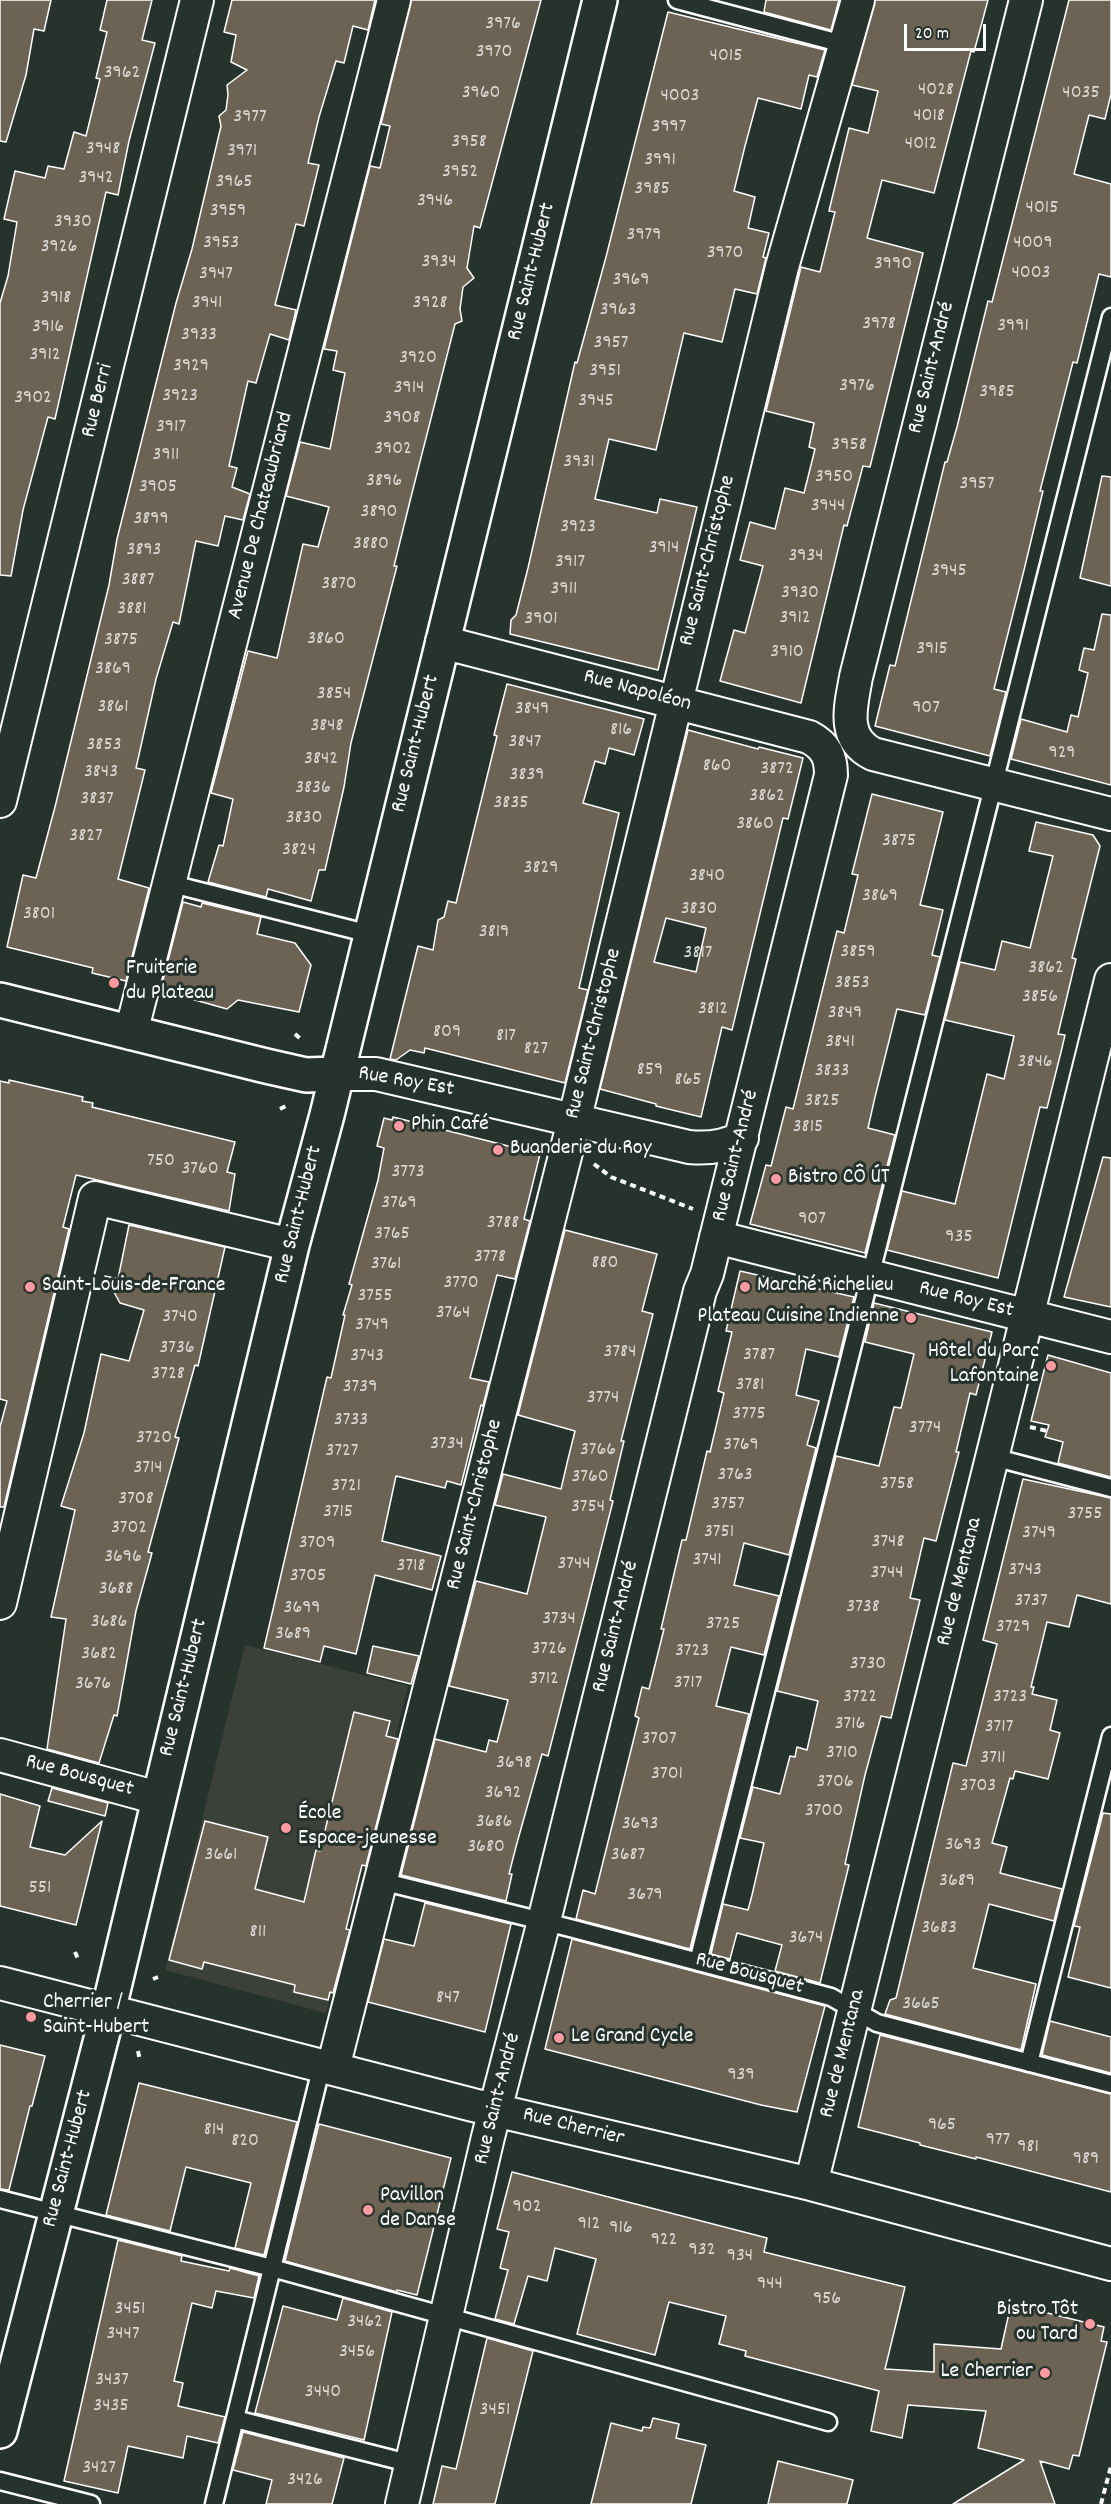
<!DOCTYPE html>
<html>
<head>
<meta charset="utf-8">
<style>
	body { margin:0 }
	#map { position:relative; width:1111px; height:2504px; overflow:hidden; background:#26332d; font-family:Dekko,sans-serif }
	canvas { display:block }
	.scale { position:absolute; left:904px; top:24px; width:82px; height:27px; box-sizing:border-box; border:3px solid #fff; border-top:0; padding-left:8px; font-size:18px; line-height:21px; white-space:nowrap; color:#fff; -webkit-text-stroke:4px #26332d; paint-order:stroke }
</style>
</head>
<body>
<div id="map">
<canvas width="1111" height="2504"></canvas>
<div class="scale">20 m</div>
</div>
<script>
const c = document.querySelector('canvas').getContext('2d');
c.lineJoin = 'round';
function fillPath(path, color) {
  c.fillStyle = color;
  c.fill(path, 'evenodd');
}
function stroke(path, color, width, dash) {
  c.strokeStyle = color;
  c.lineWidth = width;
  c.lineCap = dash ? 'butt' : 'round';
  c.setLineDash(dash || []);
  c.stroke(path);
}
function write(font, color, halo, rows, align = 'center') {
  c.font = font + ' Dekko,sans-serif';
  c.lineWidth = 6;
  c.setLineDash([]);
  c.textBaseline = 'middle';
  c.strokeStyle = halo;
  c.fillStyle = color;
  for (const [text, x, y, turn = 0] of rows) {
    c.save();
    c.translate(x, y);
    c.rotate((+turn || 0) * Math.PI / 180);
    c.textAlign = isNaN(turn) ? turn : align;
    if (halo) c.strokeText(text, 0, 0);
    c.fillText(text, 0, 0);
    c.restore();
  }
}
fillPath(new Path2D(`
	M245 1645 408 1686 326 2013 165 1970Z`), '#3b4139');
const building = new Path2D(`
	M0 0H51L44 31 34 29 26 75 6 142 0 141Z
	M107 0H152L142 40 155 43 129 141 118 195 106 192 55 419 48 417 23 510 11 576 0 575V303L8 276 17 222 4 219 15 171 45 178 48 166 64 169 74 132 86 136 100 79 96 78 107 32 100 30Z
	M232 0H375L368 30 353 26 344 63 336 61 319 117 308 163 319 165 304 226 296 224 275 305 296 310 289 340 270 334 256 383 248 381 229 466 237 468 232 487 250 494 243 520 225 516 218 546 196 541 179 624 173 622 156 679 136 768 145 770 118 879 149 888 126 981 92 973 93 968 7 947 23 875 36 878 55 807 109 585 117 539 176 303 192 249 221 126 219 116 226 110 228 95 227 85 247 70 231 62 236 35 224 32Z
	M411 0H541L480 228 474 226 467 268 474 278 463 287 460 309 462 321 455 324 410 501 394 566H397L351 743 344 787 325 870H319L311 901 268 889 266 897 208 882 219 845 223 846 233 799 211 793 248 651 277 658 303 544 318 547 329 507 286 496 300 442 330 449 345 373 333 370 337 351 324 349 370 166 380 168 390 126 381 124Z
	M766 0H839L831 30 764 12Z
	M875 0H988L974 52 971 51 934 193 882 180 867 238 923 253 870 467 863 466 847 526 844 525 801 703 720 681 734 630 745 633 763 566 740 560 750 522 775 529 785 488 804 493 815 449 809 447 814 423 766 411 801 267 820 272 835 212 829 211 849 128 868 133 878 91 852 85Z
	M1069 0H1111V94L1105 119 1089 115 1074 174 1111 184V277L1099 274 1077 363 1073 362 1040 491H1043L1024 570 994 689 1006 692 990 756 875 726 890 665 895 666 945 462H947L957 427 988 301 992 302Z
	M668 12 825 50 817 77 809 75 801 109 758 98 745 146 734 191 755 197 748 228 769 233 763 257 766 258 757 294 735 289 722 342 684 333 656 450 609 439 595 499 657 513 660 499 697 507 658 670 510 634 511 620 516 615 528 568 575 362 577 363 606 257Z
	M1102 476 1111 477V586L1080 578Z
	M1102 614 1111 615V785L1011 759 1021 719 1067 732 1071 715 1078 717 1088 673 1079 670 1084 648 1094 650Z
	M507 684 644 719 634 755 609 748 605 764 595 761 583 803 619 813 579 988 588 990 565 1083 425 1048 424 1053 410 1050 396 1060 390 1059 418 946 433 950 438 920 444 917 448 901 456 903 497 736 494 735Z
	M688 730 758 749 759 747 803 758 788 819 783 818 732 1030 722 1027 701 1117 656 1106V1104L600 1089ZM666 918 706 928 696 972 654 962Z
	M872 794 943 812 920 905 943 910 932 955 940 957 925 1015 897 1009 875 1097 868 1128 895 1135 865 1253 750 1224 766 1165 771 1166 786 1107 793 1109 837 931 844 933 858 875 852 874Z
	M1036 822 1093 835 1100 846 1072 958 1076 959 1058 1034 1065 1035 1062 1048 1047 1108 1040 1107 998 1278 887 1250 902 1191 955 1204 987 1074 1004 1079 1014 1036 945 1020 960 962 995 970 1002 941 1030 948 1053 856 1029 851Z
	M183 902 201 907 202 903 261 917 257 934 295 943 311 965 299 1012 238 1000 227 1009 170 993 169 990 161 988Z
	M9 1080 83 1097 82 1101 93 1103 92 1107 235 1142 227 1172 235 1174 229 1211 76 1175 63 1227 69 1229 4 1507H0V1427L7 1401 0 1399V1081L9 1083Z
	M393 1117 540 1154 524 1219 530 1221 515 1279 497 1275 470 1378 489 1382 483 1406 481 1405 461 1485 447 1481 445 1488 396 1476 382 1541 441 1556 432 1590 375 1575 356 1654 324 1646 320 1662 264 1648 327 1377 331 1378 345 1315H343L352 1285 349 1284 378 1180 384 1148 377 1146 384 1118 392 1120Z
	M1103 1157 1111 1158V1307L1064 1297Z
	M129 1225 225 1247 198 1366 195 1365 175 1437 179 1438 148 1552 152 1553 136 1611 117 1716 114 1715 99 1763 47 1749 66 1619 51 1617 75 1510 61 1506 84 1433 101 1354 129 1361 144 1310 120 1303 105 1276 118 1279Z
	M565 1230 657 1254 642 1311 653 1314 621 1441H624L610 1500 613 1501 586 1608 548 1756 542 1754 517 1843 509 1874H512L506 1901 401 1875 435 1739 486 1752 489 1740 497 1742 508 1700 449 1686 476 1581 527 1594 546 1517 495 1505 503 1474 561 1489 568 1459 575 1431 518 1415Z
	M740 1271 854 1297 839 1357 806 1349 796 1395 819 1401 807 1445 816 1448 789 1555 744 1543 734 1585 779 1596 764 1655 731 1647 716 1706 749 1714 690 1949 576 1919 583 1890 595 1894 639 1718 635 1716 642 1687 649 1689 664 1629H661L682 1540H686L707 1451 710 1452 724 1393 718 1391 732 1332 726 1331Z
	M874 1303 992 1332 976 1395 970 1393 956 1452H959L936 1541 924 1538 910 1598 920 1600 891 1718 881 1716 865 1775 845 1864 849 1865 820 1983 775 1971 782 1945 737 1933 730 1959 711 1954 723 1904 748 1910 752 1895 764 1843 740 1838 753 1787 780 1794 790 1756 795 1757 797 1747 807 1750 818 1701 777 1691 836 1456 879 1466 894 1407 901 1408 914 1354 865 1342Z
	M1048 1355 1111 1373V1477L1058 1463 1063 1442 1045 1437 1049 1425 1031 1421Z
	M1023 1479 1111 1498V1604L1077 1595 1069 1627 1047 1622 1031 1687H1034L1032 1694 1057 1700 1050 1730 1060 1733 1048 1779 1015 1771 1013 1779 1010 1778 992 1843 1007 1847 1000 1873 1062 1889 1054 1921 989 1904 973 1968 1036 1984 1021 2050 885 2014 890 2000 896 1998 953 1763 966 1766 997 1644 983 1640Z
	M373 1646 419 1656 411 1684 367 1673Z
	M354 1712 390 1721 386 1736 398 1739 366 1866 362 1865 346 1929 350 1930 333 1993 330 1992 328 2000 294 1992 295 1985 204 1962 202 1969 169 1960 205 1821 268 1837 255 1889 304 1902 316 1850 320 1851Z
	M52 1788 108 1803 105 1816 48 1801Z
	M0 1794 40 1806 30 1847 65 1855 102 1821 76 1925 0 1906Z
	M1103 1813 1111 1814V1988L1068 1977 1080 1927 1074 1926Z
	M425 1903 511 1924 485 2032 368 2002 384 1939 414 1946Z
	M572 1939 825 2006 797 2112 761 2105 545 2049Z
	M1050 2021 1111 2037V2073L1042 2055Z
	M880 2035 1111 2094V2192L976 2157V2159L920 2145V2143L858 2127Z
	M0 2045 45 2056 32 2106H30L9 2190 0 2189Z
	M139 2083 297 2122 264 2255 235 2248 251 2183 186 2167 170 2231 106 2215Z
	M319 2124 451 2158 417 2295 397 2290V2292L285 2261Z
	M512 2172 767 2238 764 2252 905 2287 885 2369 934 2372V2344L1001 2349 1011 2304 1104 2327 1101 2341 1107 2342 1079 2456 1073 2455 1069 2469 1040 2461 1055 2504H953L1024 2460 978 2448 986 2411 908 2405 902 2438 871 2431 879 2391 745 2356 746 2351 719 2344 726 2316 669 2302 655 2355 577 2334 596 2259 555 2248 547 2281 528 2276 514 2324 495 2319 508 2270 500 2268 509 2232 497 2229Z
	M118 2240 182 2256 181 2261 229 2271 230 2268 259 2276 254 2298 216 2291 212 2308 192 2303 174 2381 183 2383 178 2406 225 2417 218 2443 187 2436 183 2458 128 2446 118 2493 64 2481Z
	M343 2298 392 2312 364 2440 255 2413 283 2306 337 2320Z
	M487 2338 533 2351 495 2504H433L442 2466 456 2469Z
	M653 2418 679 2424 676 2438 706 2445 691 2504H591L611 2423 642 2431 643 2427 650 2428Z
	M243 2432 344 2458 332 2504H266L272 2480 233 2470Z
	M778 2461 853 2480 847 2504H768Z`);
fillPath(building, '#6c6355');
stroke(building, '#fff', 1.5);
const lane = new Path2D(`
	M677 0 847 45
	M168 883 370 934
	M993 1457 1111 1488
	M381 1881 570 1928 831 1997 877 2023 1111 2084
	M698 1962 1111 317
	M1029 2063 1111 1736
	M0 2199 272 2268 828 2422
	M235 2419 412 2464
	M0 2481 91 2504
	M214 2504 322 2065`);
const street = new Path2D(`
	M1026 0 856 677C851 706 841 738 873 754L1111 814
	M0 801 197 0
	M131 1033 394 0
	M335 1074H376L689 1147C708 1149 724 1147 742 1138
	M716 1237 1111 1337
	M0 1603 95 1198 292 1245
	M0 1755 158 1798
	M0 1983 473 2105 811 2184 1111 2264
	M333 2068 578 1105 782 267 858 0
	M811 2184 1111 980
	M402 2504 488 2137 544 1921 700 1291 707 1274 831 775C831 757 826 746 809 737L442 642`);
const secondary = new Path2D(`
	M0 1000 266 1066 306 1075 335 1074
	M0 2431 108 2012 292 1245 327 1115 600 0`);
stroke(lane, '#fff', 21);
stroke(street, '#fff', 36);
stroke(secondary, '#fff', 38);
stroke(new Path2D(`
	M295 1034 302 1040
	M280 1109 288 1105
	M594 1164 611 1177 693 1209
	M1030 1427 1047 1431
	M75 1952 78 1959
	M153 1979 158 1977
	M138 2051 140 2061
	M1101 2504 1111 2466`), '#fff', 4, [6, 4.5]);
stroke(lane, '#26332d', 16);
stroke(street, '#26332d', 32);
stroke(secondary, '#26332d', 33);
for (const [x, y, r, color] of [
	[114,983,6,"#ff9aa2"],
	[399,1126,6,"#ff9aa2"],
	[498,1150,6,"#ff9aa2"],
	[776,1179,6,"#ff9aa2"],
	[30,1287,6,"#ff9aa2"],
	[745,1287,6,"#ff9aa2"],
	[911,1318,6,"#ff9aa2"],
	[1051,1366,6,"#ff9aa2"],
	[286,1828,6,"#ff9aa2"],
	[31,2017,6,"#ff9aa2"],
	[559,2038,6,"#ff9aa2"],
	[368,2210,6,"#ff9aa2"],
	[1090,2324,6,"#ff9aa2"],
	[1045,2373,6,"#ff9aa2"]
]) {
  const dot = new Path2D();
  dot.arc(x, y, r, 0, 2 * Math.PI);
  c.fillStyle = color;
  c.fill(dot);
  stroke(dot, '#26332d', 2);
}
write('20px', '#dad8d4', null, [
	["3976",503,25],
	["3970",494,53],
	["4015",726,57],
	["3962",122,74],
	["4028",936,91],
	["3960",481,94],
	["4035",1081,94],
	["4003",680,97],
	["4018",929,117],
	["3977",250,118],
	["3997",669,128],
	["3958",469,143],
	["4012",921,145],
	["3948",103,150],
	["3971",242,152],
	["3991",660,161],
	["3952",460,173],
	["3942",96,179],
	["3965",234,183],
	["3985",652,190],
	["3946",435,202],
	["4015",1042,209],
	["3959",228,212],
	["3930",73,223],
	["3979",644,236],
	["3953",221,244],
	["4009",1033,244],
	["3926",59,248],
	["3970",725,254],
	["3934",439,263],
	["3990",893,265],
	["4003",1031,274],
	["3947",216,275],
	["3969",631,281],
	["3918",56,299],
	["3941",207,304],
	["3928",430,304],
	["3963",618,311],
	["3978",879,325],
	["3991",1013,327],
	["3916",48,328],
	["3933",199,336],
	["3957",611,344],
	["3912",45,356],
	["3920",418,359],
	["3929",191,367],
	["3951",605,372],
	["3976",857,387],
	["3914",409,389],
	["3985",997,393],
	["3923",180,397],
	["3902",33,399],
	["3945",596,402],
	["3908",402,419],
	["3917",171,428],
	["3958",849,446],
	["3902",393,450],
	["3911",166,456],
	["3931",579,463],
	["3950",834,478],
	["3896",384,482],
	["3957",977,485],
	["3905",158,488],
	["3944",828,507],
	["3890",379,513],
	["3899",151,520],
	["3923",578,528],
	["3880",371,545],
	["3914",664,549],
	["3893",144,551],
	["3934",806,557],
	["3917",570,563],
	["3945",949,572],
	["3887",138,581],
	["3870",339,585],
	["3911",564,590],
	["3930",800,594],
	["3881",132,610],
	["3912",795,619],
	["3901",541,620],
	["3860",326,640],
	["3875",121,641],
	["3915",932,650],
	["3910",787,653],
	["3869",113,670],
	["3854",334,695],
	["3861",113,708],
	["907",926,709],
	["3849",532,710],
	["3848",327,727],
	["816",621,731],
	["3847",525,743],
	["3853",104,746],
	["929",1062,754],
	["3842",321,760],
	["860",717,767],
	["3872",777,770],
	["3843",101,773],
	["3839",527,776],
	["3836",313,789],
	["3862",767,797],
	["3837",97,800],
	["3835",511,804],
	["3830",304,819],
	["3860",755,825],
	["3827",86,837],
	["3875",899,842],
	["3824",299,851],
	["3829",541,869],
	["3840",707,877],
	["3869",880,897],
	["3830",699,910],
	["3801",39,915],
	["3819",494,933],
	["3859",858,953],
	["3817",698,954],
	["3862",1046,969],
	["3853",852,984],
	["3856",1040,998],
	["3812",713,1010],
	["3849",845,1014],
	["809",447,1033],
	["817",506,1037],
	["3841",840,1043],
	["827",536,1050],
	["3846",1035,1063],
	["859",650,1071],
	["3833",832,1072],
	["865",688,1081],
	["3825",822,1102],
	["3815",808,1128],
	["750",161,1162],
	["3760",200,1170],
	["3773",408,1173],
	["3769",399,1204],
	["907",812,1220],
	["3788",503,1224],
	["3765",392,1235],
	["935",959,1238],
	["3778",490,1258],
	["880",605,1264],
	["3761",386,1265],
	["3770",461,1284],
	["3755",375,1297],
	["3764",453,1314],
	["3740",180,1318],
	["3749",372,1326],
	["3736",177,1349],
	["3784",620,1353],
	["3787",759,1356],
	["3743",367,1357],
	["3728",168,1375],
	["3781",750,1386],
	["3739",360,1388],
	["3774",603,1399],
	["3775",749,1415],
	["3733",351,1421],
	["3774",925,1429],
	["3720",154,1439],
	["3734",447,1445],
	["3769",741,1446],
	["3766",598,1451],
	["3727",342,1452],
	["3714",148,1469],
	["3763",735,1476],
	["3760",590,1478],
	["3758",897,1485],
	["3721",346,1487],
	["3708",136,1500],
	["3757",728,1505],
	["3754",588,1508],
	["3715",338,1513],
	["3755",1085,1515],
	["3702",129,1529],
	["3751",719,1533],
	["3749",1039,1534],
	["3748",888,1543],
	["3709",317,1544],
	["3696",123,1558],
	["3741",707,1561],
	["3744",574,1565],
	["3718",411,1567],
	["3743",1025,1571],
	["3744",887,1574],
	["3705",308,1577],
	["3688",116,1590],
	["3737",1031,1602],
	["3738",863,1608],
	["3699",302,1609],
	["3734",559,1620],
	["3686",109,1623],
	["3725",723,1625],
	["3729",1013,1628],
	["3689",293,1635],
	["3726",549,1650],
	["3723",692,1652],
	["3682",99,1655],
	["3730",868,1665],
	["3712",544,1680],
	["3717",688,1684],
	["3676",93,1685],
	["3722",860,1698],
	["3723",1010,1698],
	["3716",850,1725],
	["3717",999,1728],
	["3707",659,1740],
	["3710",842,1754],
	["3711",993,1759],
	["3698",514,1764],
	["3701",667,1775],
	["3706",835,1783],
	["3703",978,1787],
	["3692",503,1794],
	["3700",824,1812],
	["3686",494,1823],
	["3693",640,1825],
	["3693",963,1846],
	["3680",486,1848],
	["3661",221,1856],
	["3687",628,1856],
	["3689",957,1882],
	["551",40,1889],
	["3679",645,1896],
	["3683",939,1929],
	["811",258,1933],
	["3674",806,1939],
	["847",448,1999],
	["3665",921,2005],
	["939",741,2076],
	["965",942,2126],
	["814",214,2131],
	["977",998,2141],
	["820",245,2142],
	["981",1028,2148],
	["989",1086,2160],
	["902",527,2208],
	["912",589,2225],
	["916",621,2229],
	["922",664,2241],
	["932",702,2251],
	["934",740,2257],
	["944",770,2285],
	["956",827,2300],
	["3451",130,2310],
	["3462",365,2323],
	["3447",123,2335],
	["3456",357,2353],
	["3437",112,2381],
	["3440",323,2393],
	["3435",111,2407],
	["3451",495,2411],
	["3427",99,2469],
	["3426",305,2481]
]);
write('22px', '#fff', '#26332d', [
	["Rue Saint-Hubert",533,272,-76],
	["Rue Saint-André",933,368,-76],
	["Rue Berri",99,401,-76],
	["Avenue De Chateaubriand",262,516,-76],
	["Rue Saint-Christophe",709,561,-76],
	["Rue Napoléon",637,692,15],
	["Rue Saint-Hubert",417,744,-76],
	["Rue Saint-Christophe",595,1034,-76],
	["Rue Roy Est",406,1083,10],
	["Rue Saint-André",737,1156,-76],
	["Rue Saint-Hubert",300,1215,-76],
	["Rue Roy Est",966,1301,14],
	["Rue Saint-Christophe",476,1505,-76],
	["Rue de Mentana",961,1582,-76],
	["Rue Saint-André",617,1627,-76],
	["Rue Saint-Hubert",185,1688,-76],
	["Rue Bousquet",79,1777,15],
	["Rue Bousquet",749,1975,15],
	["Rue de Mentana",844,2054,-76],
	["Rue Saint-André",499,2099,-76],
	["Rue Cherrier",573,2128,14],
	["Rue Saint-Hubert",69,2159,-75]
]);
write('22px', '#fff', '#26332d', [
	["Fruiterie",126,970],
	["du Plateau",126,995],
	["Phin Café",411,1126],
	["Buanderie du Roy",510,1150],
	["Bistro CÔ ÚT",788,1179],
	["Saint-Louis-de-France",42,1287],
	["Marché Richelieu",757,1287],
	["Plateau Cuisine Indienne",899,1318,"right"],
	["Hôtel du Parc",1039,1353,"right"],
	["Lafontaine",1039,1378,"right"],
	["École",298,1815],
	["Espace-jeunesse",298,1840],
	["Cherrier /",43,2004],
	["Saint-Hubert",43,2029],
	["Le Grand Cycle",571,2038],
	["Pavillon",380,2197],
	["de Danse",380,2222],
	["Bistro Tôt",1078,2311,"right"],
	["ou Tard",1078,2336,"right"],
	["Le Cherrier",1033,2373,"right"]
], 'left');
</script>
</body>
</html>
